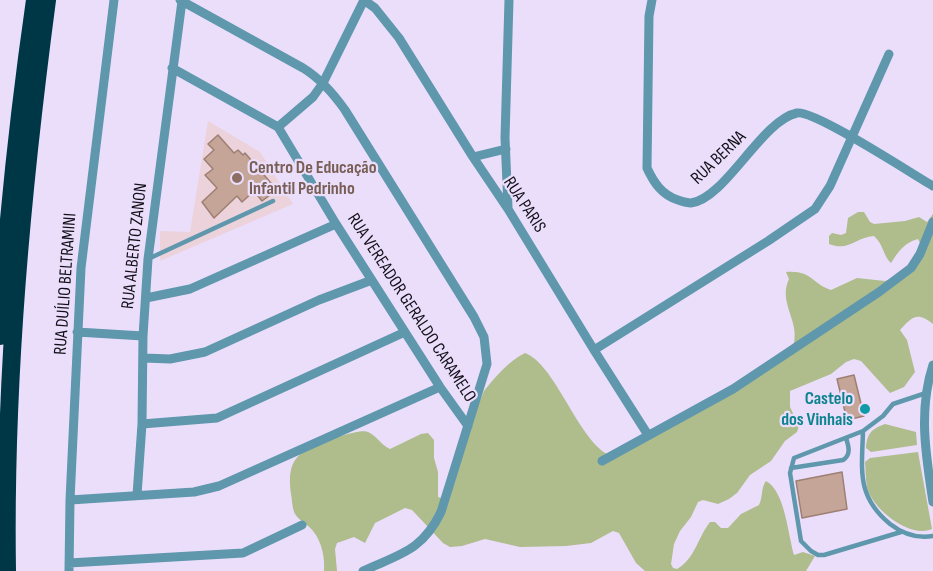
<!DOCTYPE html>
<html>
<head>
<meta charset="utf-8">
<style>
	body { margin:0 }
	canvas { display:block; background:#eadefb }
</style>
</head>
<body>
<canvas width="933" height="571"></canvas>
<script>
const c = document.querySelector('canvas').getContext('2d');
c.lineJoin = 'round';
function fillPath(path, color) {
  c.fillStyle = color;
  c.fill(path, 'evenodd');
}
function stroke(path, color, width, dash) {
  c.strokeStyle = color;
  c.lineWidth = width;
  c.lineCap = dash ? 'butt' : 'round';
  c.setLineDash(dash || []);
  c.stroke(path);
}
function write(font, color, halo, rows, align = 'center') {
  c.font = font + ' "Sofia Sans Condensed",sans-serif';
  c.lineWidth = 4.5;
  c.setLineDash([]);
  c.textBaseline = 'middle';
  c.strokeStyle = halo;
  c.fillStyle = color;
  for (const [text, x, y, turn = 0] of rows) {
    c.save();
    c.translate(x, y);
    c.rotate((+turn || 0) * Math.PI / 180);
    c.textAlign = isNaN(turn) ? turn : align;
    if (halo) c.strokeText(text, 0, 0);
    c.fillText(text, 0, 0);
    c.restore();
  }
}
fillPath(new Path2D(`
	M208 121 260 152 293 204 160 261V231L190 232Z`), '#ecd2da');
fillPath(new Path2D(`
	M858 212H864L870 222 874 224 905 221 919 217 927 222 933 214V324C917 311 912 317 900 330L907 340 915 372 904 387 890 393 861 361 854 359 846 362 831 374 790 391V407L799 426 797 432 785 441 771 461 750 475 737 493 729 499 718 504 703 500 698 502 691 517 680 531 674 544 671 564 673 568 677 569C695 559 698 537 710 522H715L721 528H728L741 514 759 505C763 497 761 487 766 481 785 491 788 535 794 555L803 552 815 556 806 571H645L636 563 619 533 613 531 591 543 566 546 520 547 485 539 462 546 450 547 443 543 412 510 405 508 375 523 365 543 354 537 337 543 335 549 337 571H324C325 558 322 542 313 531 308 524 298 521 294 512 292 506 292 499 291 494 288 469 291 456 315 445 324 441 361 428 368 432 377 436 381 445 390 449L421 434 428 433 434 440V458L438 472V497L441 498 484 391C495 377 509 361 525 353 555 364 577 437 607 454L748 381 794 343C799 320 778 302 789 279L786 272C812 270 812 284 831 290L857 278 885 281 903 275 921 245 918 239C905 242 898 252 891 263 883 256 884 245 874 236 856 237 849 252 829 244V236L832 233 841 235 846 233 848 218Z
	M885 424 916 432 917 445 871 452 866 448C867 434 871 429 885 424Z
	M918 452 932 529C911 538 880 514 870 495 865 487 866 472 865 462L870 458Z`), '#afbc8c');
const building = new Path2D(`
	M218 135 234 153 238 150 243 155 245 153 277 190 262 201 254 191 242 202 237 196 214 218 202 202 217 188 205 175 213 169 204 159 214 150 208 144Z
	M854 375 864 416 847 420 837 379Z
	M842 472 847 509 802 518 796 481Z`);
fillPath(building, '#c5a598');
stroke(building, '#9d7f73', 1.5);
stroke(new Path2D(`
	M148 259 273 201
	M926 393 893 404 883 416 863 431C862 470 856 496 890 524 903 534 916 539 933 536
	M863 431 794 458 790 473 801 541 811 551 818 555H824L901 532
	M791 468 843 460C851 455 849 447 846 438`), '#5f97ac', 4.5);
stroke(new Path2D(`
	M180 0 303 68C321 79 333 93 345 110L474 317 484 337 487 364 441 512C422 551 400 554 363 571
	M364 0 375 8 399 38 473 157 508 209 594 350 648 435
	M652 0 649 16 647 168C654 183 662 195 678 200 681 201 687 203 691 203 725 199 762 120 797 113 815 110 912 174 933 186
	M172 68 278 127 336 224 440 387 468 426
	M278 127 313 97 323 83 364 0
	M473 157 506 149
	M508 207 505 138 509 0
	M146 298 190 289 336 224
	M77 332 143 336
	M594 350 768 241 815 209 830 186 889 54
	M144 358 170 359 205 352 319 300 372 280
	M933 365C918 411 926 456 933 502
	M142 424 217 418 405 332
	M602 461 733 389 879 292 911 268 920 254 933 222
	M137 495 142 424 143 336 148 259 182 1
	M70 500 194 492 219 486 440 387
	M69 563 243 553 302 525
	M69 571 70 500 81 268 114 0`), '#5f97ac', 9);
stroke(new Path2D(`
	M0 336C7 224 19 111 35 0
	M7 571C4 380 22 189 47 0`), '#003747', 18);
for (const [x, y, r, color] of [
	[237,178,6,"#8d6e63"],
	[865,409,6,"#0f9aa8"]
]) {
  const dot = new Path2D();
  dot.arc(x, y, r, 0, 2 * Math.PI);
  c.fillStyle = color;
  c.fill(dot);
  stroke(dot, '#eadefb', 2);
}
write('18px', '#130f18', '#eadefb', [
	["RUA BERNA",719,158,-44],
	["RUA PARIS",524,205,57],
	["RUA ALBERTO ZANON",135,246,-84],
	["RUA DUÍLIO BELTRAMINI",66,284,-86],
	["RUA VEREADOR GERALDO CARAMELO",411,308,57]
]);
write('bold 18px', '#785e54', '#eadefb', [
	["Centro De Educação",249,168],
	["Infantil Pedrinho",249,189]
], 'left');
write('bold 18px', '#0d838f', '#eadefb', [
	["Castelo",853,399],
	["dos Vinhais",853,420]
], 'right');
</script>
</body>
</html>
